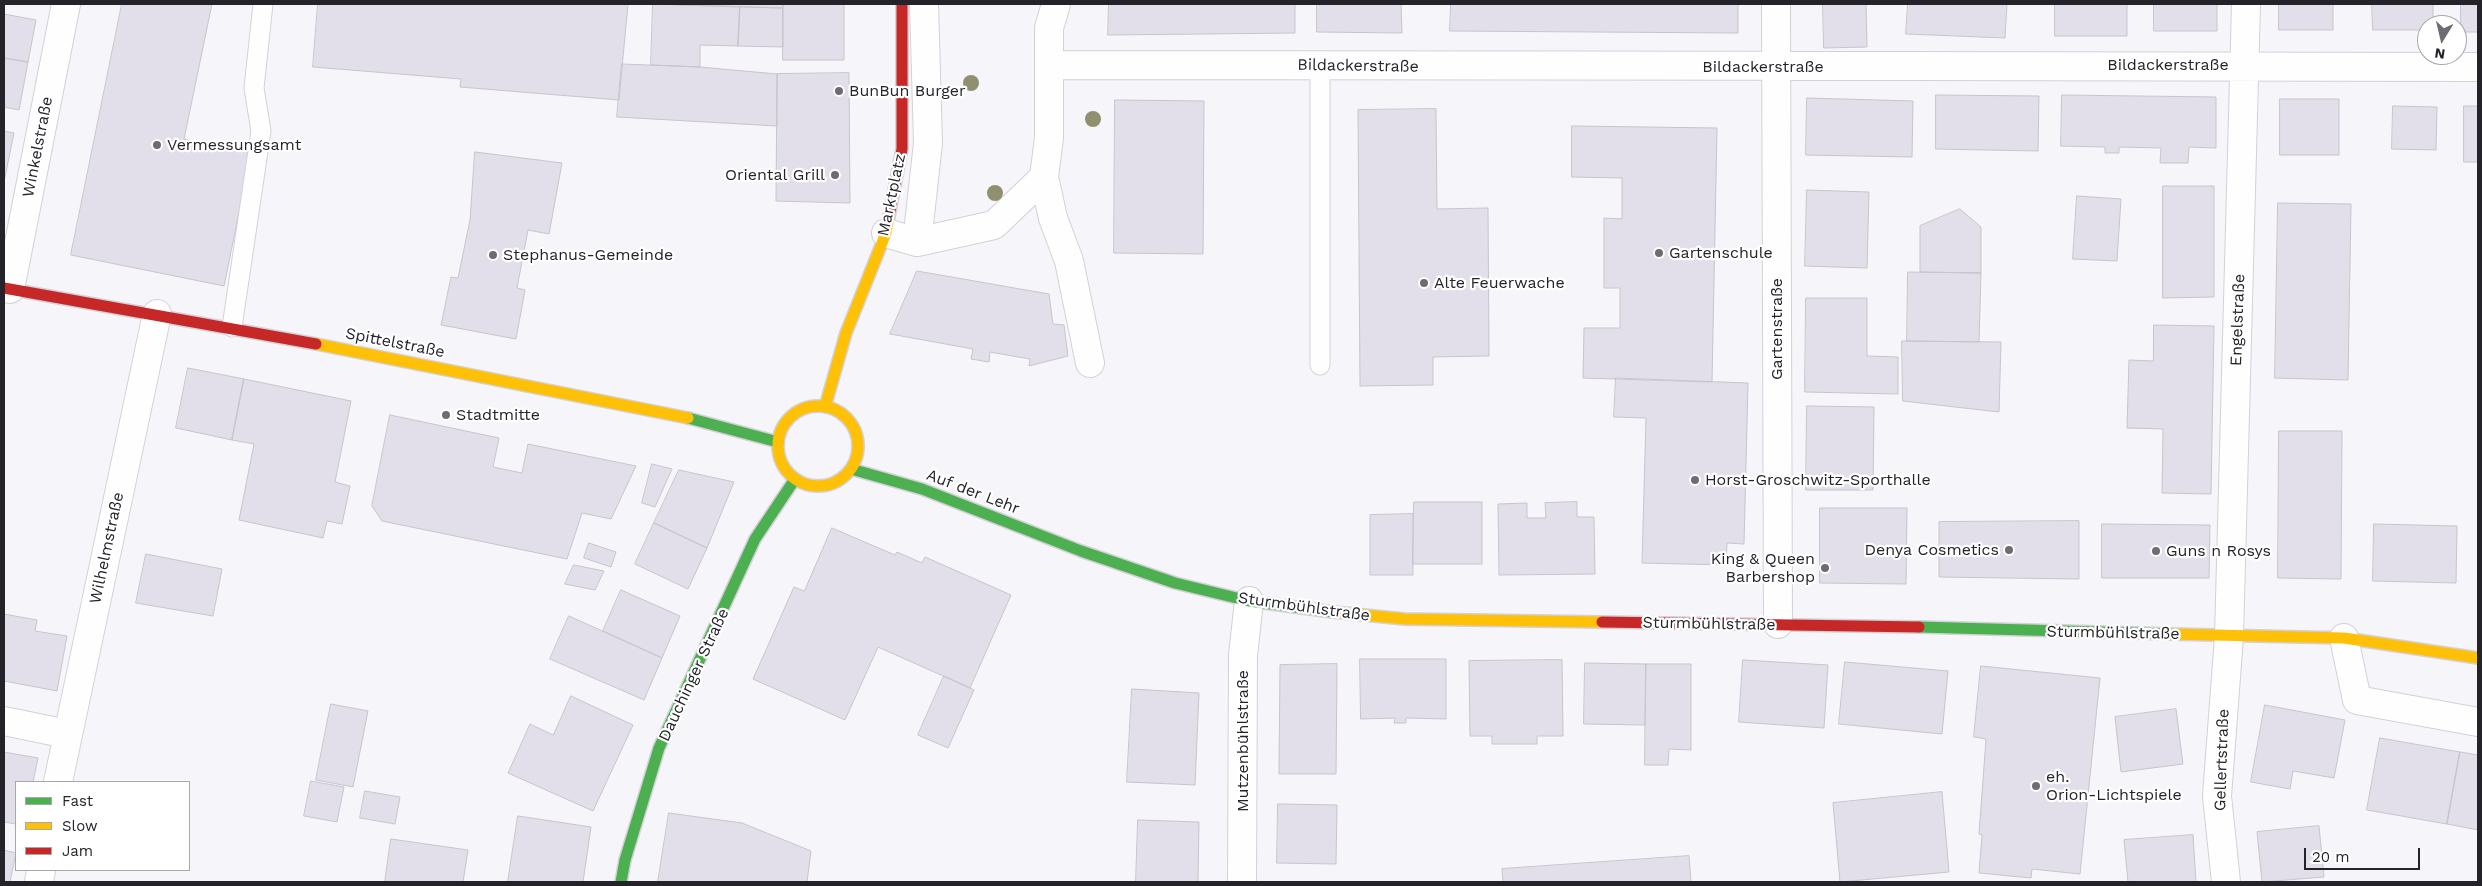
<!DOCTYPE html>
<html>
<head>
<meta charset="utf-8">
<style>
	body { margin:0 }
	#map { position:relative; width:2482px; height:886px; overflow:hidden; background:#f6f5fa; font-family:"Work Sans",sans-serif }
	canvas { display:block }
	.frame { position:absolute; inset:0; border:5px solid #25232a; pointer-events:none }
	.legend { position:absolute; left:15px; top:781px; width:175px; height:90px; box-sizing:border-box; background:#fff; border:1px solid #a8a7aa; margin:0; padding:6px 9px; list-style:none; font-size:15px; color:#25232a }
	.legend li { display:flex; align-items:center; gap:10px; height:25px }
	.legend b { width:25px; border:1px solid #a8a7aa }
	.north { position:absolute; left:2417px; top:15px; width:50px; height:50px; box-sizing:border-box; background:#fff; border:1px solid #a8a7aa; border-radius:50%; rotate:189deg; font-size:14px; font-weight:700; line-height:20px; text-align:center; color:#25232a }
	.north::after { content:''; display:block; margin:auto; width:18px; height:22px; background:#6e6c73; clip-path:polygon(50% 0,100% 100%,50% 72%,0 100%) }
	.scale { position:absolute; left:2304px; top:848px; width:116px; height:22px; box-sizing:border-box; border:2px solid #25232a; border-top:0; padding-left:6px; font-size:15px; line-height:18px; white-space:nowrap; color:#25232a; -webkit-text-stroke:4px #fff; paint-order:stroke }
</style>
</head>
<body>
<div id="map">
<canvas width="2482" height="886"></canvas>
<div class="frame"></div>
<ul class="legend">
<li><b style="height:6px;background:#4caf50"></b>Fast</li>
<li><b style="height:6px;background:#ffc107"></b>Slow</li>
<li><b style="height:6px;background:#c62828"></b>Jam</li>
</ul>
<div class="north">N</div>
<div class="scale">20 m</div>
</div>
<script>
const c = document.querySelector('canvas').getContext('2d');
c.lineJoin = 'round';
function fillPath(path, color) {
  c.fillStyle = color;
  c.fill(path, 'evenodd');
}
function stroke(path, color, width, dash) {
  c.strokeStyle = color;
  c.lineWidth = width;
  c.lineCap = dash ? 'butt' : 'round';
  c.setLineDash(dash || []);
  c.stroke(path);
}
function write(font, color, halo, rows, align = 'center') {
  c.font = font + ' "Work Sans",sans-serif';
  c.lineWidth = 4.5;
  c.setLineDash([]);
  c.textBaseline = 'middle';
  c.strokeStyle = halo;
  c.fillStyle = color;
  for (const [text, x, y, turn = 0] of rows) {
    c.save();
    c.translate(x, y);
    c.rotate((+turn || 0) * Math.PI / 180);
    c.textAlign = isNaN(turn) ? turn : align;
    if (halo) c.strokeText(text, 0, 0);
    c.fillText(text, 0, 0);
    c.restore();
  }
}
const building = new Path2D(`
	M122 4H212L184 139 251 153 224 286 71 255Z
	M318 4H628L619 100 460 87 461 79 313 67Z
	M640 4H783V8L653 4Z
	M653 4 740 7 738 46 700 45V67L651 65Z
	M783 4H844V60H783Z
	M1109 4H1295V33L1108 35Z
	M1317 4H1401L1402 33 1317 32Z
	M1451 4H1738V33L1450 31Z
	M1823 4H1866L1867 47 1824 48Z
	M1908 4H2007L2005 38 1906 34Z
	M2055 4H2127V36H2055Z
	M2154 4H2217V31H2154Z
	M2279 4H2333V30H2279Z
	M2372 4H2433V25H2427V30H2373Z
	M2461 4H2478V32H2461Z
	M740 7 783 8V47L738 46Z
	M4 14 36 20 28 62 4 58Z
	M4 58 28 62 19 110 4 107Z
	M622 64 700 67 777 74V126L617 117Z
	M849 73 850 203 776 201 777 74Z
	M1936 95 2039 96 2038 151 1936 149Z
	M2062 95 2216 97V148L2189 147 2188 163H2160L2161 148 2119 147V153H2105V147L2061 146Z
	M1807 98 1913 101 1912 157 1806 155Z
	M2280 99H2339V155H2280Z
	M1115 100 1204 101 1203 254 1114 253Z
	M2393 106 2437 107 2436 150 2392 149Z
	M2464 106H2478V162H2464Z
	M1436 109 1437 209 1488 208 1489 356 1433 357V385L1360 386 1358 110Z
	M1572 126 1717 128 1712 382 1583 378 1584 328H1620V288H1604V218L1622 219V178L1572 177Z
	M4 131 14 133 4 182Z
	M475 152 562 163 549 234 528 230 517 288 525 290 516 339 441 325 451 277 458 278 470 220Z
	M2163 186H2214V297L2163 298Z
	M1807 190 1869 192 1867 268 1805 266Z
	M2077 196 2121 199 2117 261 2073 259Z
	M2278 203 2351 204 2348 380 2275 378Z
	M1960 209 1981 227V273L1920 272V226Z
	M917 271 1049 294 1053 324 1064 325 1068 356 1029 366 1030 359 990 352 989 362 971 359 973 349 890 334Z
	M1908 272 1981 273 1979 342 1907 341Z
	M1806 298H1867V356L1898 357V394L1805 392Z
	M2154 325 2214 326 2211 494 2162 493 2163 429 2127 428 2129 360 2153 361Z
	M1902 341 2001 342 1999 412 1903 401Z
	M188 368 244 379 232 440 176 428Z
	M1616 378 1748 383 1744 544 1727 543 1726 565 1642 563 1646 418 1614 417Z
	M244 379 351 401 335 482 350 486 342 524 327 521 323 538 239 520 254 444 232 440Z
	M1807 406 1874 407 1873 490H1806Z
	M390 415 499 438 493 467 522 473 528 444 636 466 611 519 582 513 567 559 382 521 372 506Z
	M2279 431H2342L2341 579 2278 578Z
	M652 464 672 469 655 507 642 503Z
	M679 470 734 482 707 548 654 523Z
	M1414 502H1482V564H1413Z
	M1577 502V517H1594L1595 574 1499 575 1498 504 1527 503V518H1546L1545 503Z
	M1820 508H1907L1906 584 1820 583Z
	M1413 514V575H1370V515Z
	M2079 521V579L1939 577V522Z
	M654 523 707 548 688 589 635 564Z
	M2102 524 2210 525 2209 578H2102Z
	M2374 524 2457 526 2456 583 2373 581Z
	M832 528 895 555 897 552 922 563 925 557 1011 595 970 688 878 647 845 720 753 679 794 587 804 591Z
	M589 543 616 552 611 567 584 558Z
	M146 554 222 569 213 616 136 603Z
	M574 565 604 571 595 590 565 584Z
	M621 590 680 616 662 658 603 631Z
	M4 614 37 620 35 631 67 636 57 691 4 681Z
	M569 616 662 658 644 700 550 659Z
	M1360 659H1446V719L1406 718V723H1394L1395 718 1361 719Z
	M1562 660 1563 736H1537V744H1492V736H1470L1469 661Z
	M1743 660 1828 665 1824 728 1739 722Z
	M1845 662 1948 671 1942 734 1839 724Z
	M1585 663 1646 664 1645 725 1584 724Z
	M1337 664 1336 774H1279L1280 665Z
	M1646 664H1691V750L1669 749 1668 765H1645Z
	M1981 666 2100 678 2080 874 2032 869 2031 878 1979 873 1982 835 1979 834 1986 739 1974 737Z
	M944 676 974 690 948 748 918 735Z
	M1132 689 1199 693 1195 785 1127 782Z
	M571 696 633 725 593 811 508 773 530 724 553 735Z
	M331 704 368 711 353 787 316 780Z
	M2265 705 2345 720 2334 778 2293 771 2290 789 2251 782Z
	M2176 709 2183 764 2121 772 2115 717Z
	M2380 738 2460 752 2447 824 2367 810Z
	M4 752 38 758 33 782H16V824L4 822Z
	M2460 752 2478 755V830L2447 824Z
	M311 781 344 787 337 822 304 816Z
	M365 791 400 797 395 824 360 818Z
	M1942 792 1949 872 1840 882 1833 803Z
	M1278 804 1337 805 1336 864 1277 863Z
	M669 813 742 823 811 851 807 882H658Z
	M518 816 591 827 583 882H508Z
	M1138 820 1199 822 1198 882H1136Z
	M2319 826 2324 877 2262 882 2257 832Z
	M2193 835 2196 882H2128L2124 840Z
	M391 839 468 850 463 882H385Z
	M4 850 16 853 10 882H4Z
	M1689 856 1691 882H1503L1502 869Z`);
fillPath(building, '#e2dfea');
stroke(building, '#c6c5ca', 1);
const lane = new Path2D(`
	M232 327 261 131 254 88 263 4
	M1320 365V65`);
const street = new Path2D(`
	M1776 4 1778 624
	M1049 65C1525 68 2002 63 2478 67
	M1044 177 1053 218 1069 261 1090 363
	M886 233 917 242 994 225 1044 177 1049 138V28L1056 4
	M917 242 928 143 924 4
	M10 289 66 4
	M2344 638 2357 700 2478 722
	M4 721 67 734
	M58 782 157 314
	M39 882 41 870
	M1242 882 1243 655 1249 601
	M2226 882 2217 796 2229 637 2246 4`);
const fast = new Path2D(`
	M688 418 778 442
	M851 469 922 489 1081 551 1175 583 1249 601 1333 612
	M1919 627 2171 634
	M621 882 625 860 659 748 755 539 795 479`);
const slow = new Path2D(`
	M316 344 688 418
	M778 446a40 40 0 1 1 80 0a40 40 0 1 1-80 0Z
	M825 407 846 333 886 233 889 216
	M1333 612 1405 619 1602 622
	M2171 634 2344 638 2478 658`);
const jam = new Path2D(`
	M889 216 902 149V4
	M4 288 316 344
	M1602 622 1919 627`);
stroke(lane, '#d3d1d7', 21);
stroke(street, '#d3d1d7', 30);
stroke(fast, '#d3d1d7', 14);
stroke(slow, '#d3d1d7', 14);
stroke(jam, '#d3d1d7', 14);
stroke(lane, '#fefefe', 19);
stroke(street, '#fefefe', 28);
stroke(fast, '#4caf50', 11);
stroke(slow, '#ffc107', 11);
stroke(jam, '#c62828', 11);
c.fillStyle = '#909070';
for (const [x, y] of [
	[971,83],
	[1093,119],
	[995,193]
]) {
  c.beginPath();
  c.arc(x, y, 8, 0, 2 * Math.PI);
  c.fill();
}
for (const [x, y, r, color] of [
	[839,91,5,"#6e6c73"],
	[157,145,5,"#6e6c73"],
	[835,175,5,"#6e6c73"],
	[1659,253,5,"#6e6c73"],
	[493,255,5,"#6e6c73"],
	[1424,283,5,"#6e6c73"],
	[446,415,5,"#6e6c73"],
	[1695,480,5,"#6e6c73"],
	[2009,550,5,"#6e6c73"],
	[2156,551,5,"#6e6c73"],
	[1825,568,5,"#6e6c73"],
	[2036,786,5,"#6e6c73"]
]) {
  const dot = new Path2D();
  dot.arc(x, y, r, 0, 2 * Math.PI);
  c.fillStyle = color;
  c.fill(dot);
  stroke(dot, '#fff', 2);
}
write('16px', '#25232a', '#fff', [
	["Bildackerstraße",2168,65],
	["Bildackerstraße",1358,66,1],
	["Bildackerstraße",1763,67],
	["Winkelstraße",38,147,-79],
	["Marktplatz",892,195,-78],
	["Engelstraße",2238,320,-88],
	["Gartenstraße",1777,329,-90],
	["Spittelstraße",395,343,11],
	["Auf der Lehr",973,492,21],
	["Wilhelmstraße",107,548,-78],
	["Sturmbühlstraße",1304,607,8],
	["Sturmbühlstraße",1709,624,1],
	["Sturmbühlstraße",2113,633,1],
	["Dauchinger Straße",694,675,-65],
	["Mutzenbühlstraße",1243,741,-90],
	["Gellertstraße",2222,760,-88]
]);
write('16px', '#25232a', '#fff', [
	["BunBun Burger",849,91],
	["Vermessungsamt",167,145],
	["Oriental Grill",825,175,"right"],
	["Gartenschule",1669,253],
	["Stephanus-Gemeinde",503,255],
	["Alte Feuerwache",1434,283],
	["Stadtmitte",456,415],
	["Horst-Groschwitz-Sporthalle",1705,480],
	["Denya Cosmetics",1999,550,"right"],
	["Guns n Rosys",2166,551],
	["King & Queen",1815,559,"right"],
	["Barbershop",1815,577,"right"],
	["eh.",2046,777],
	["Orion-Lichtspiele",2046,795]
], 'left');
</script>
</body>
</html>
